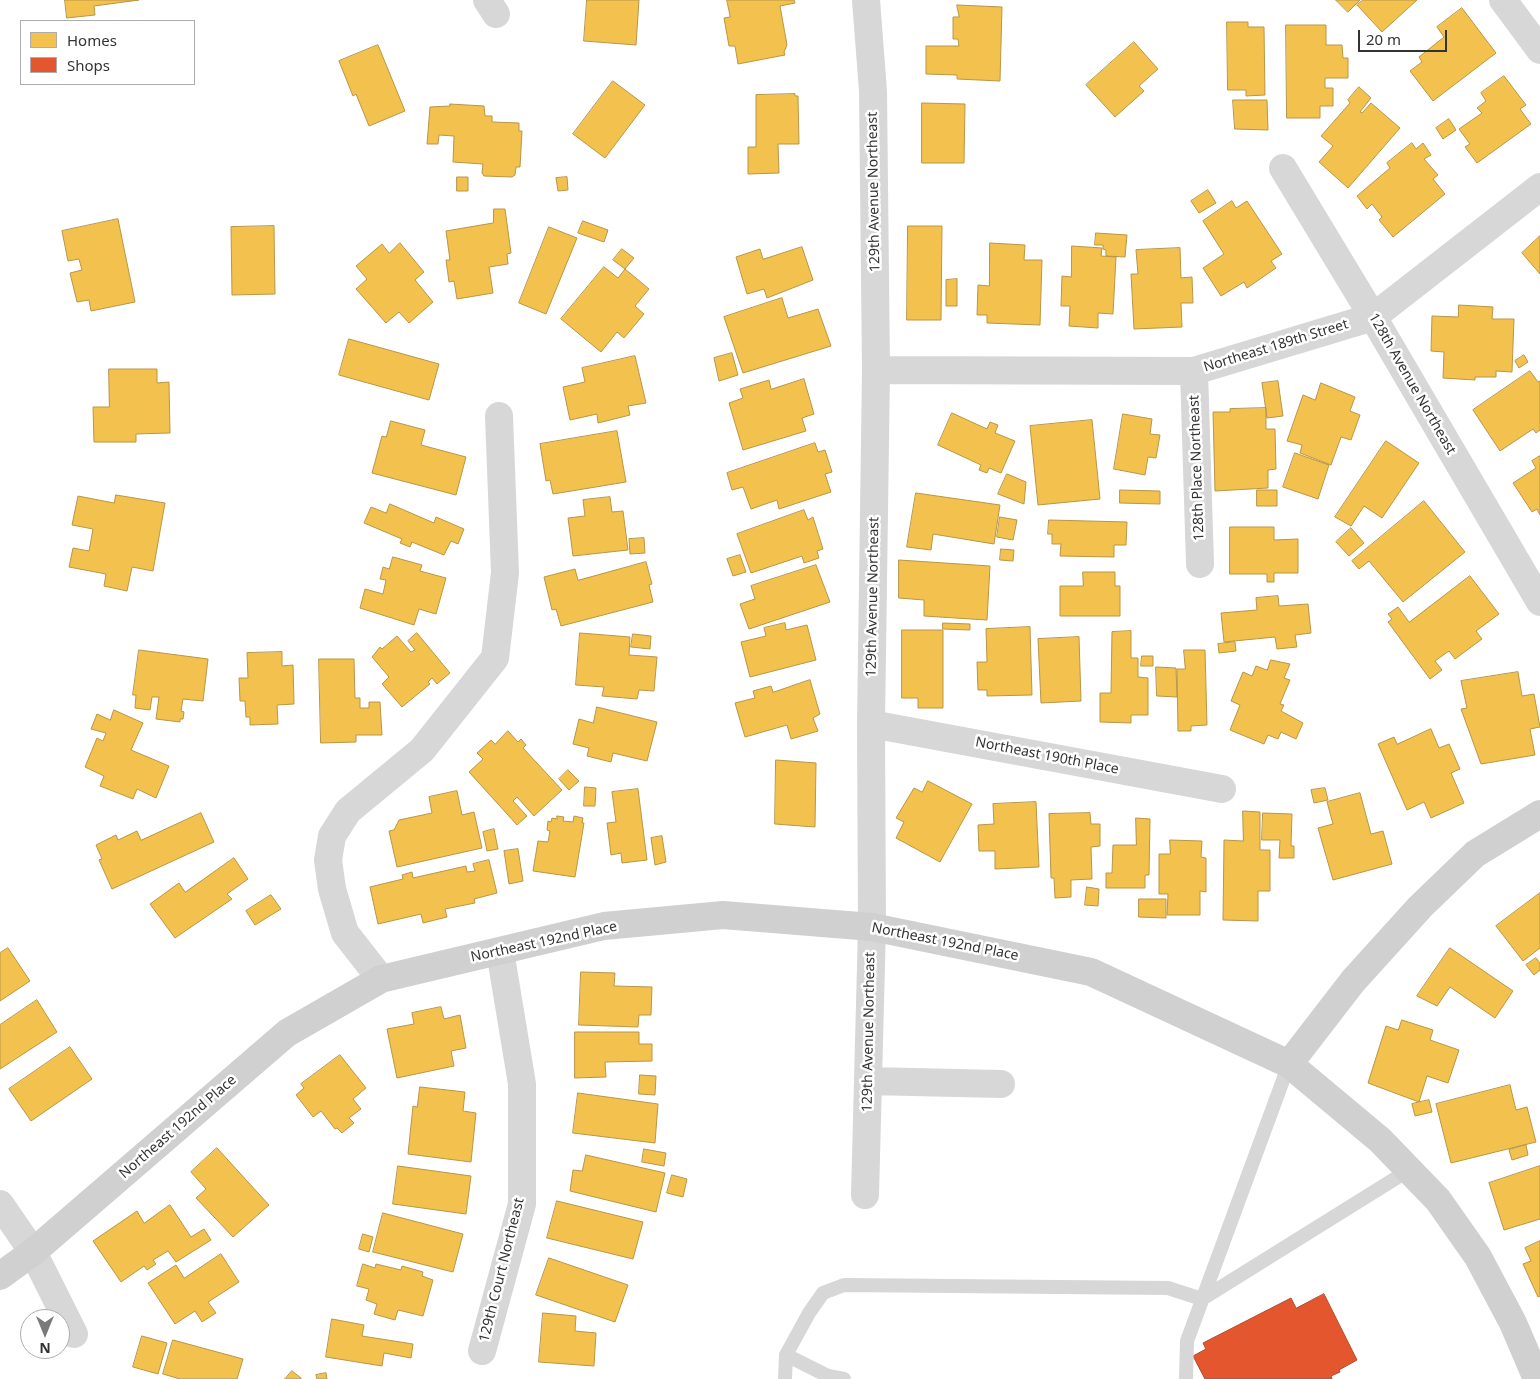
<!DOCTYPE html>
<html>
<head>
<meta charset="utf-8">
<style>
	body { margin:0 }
	#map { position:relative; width:1540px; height:1379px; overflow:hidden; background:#fff; font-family:"Noto Sans",sans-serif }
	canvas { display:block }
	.legend { position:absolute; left:20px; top:20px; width:175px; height:65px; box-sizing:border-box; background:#fff; border:1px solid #adadad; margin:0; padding:6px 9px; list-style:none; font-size:15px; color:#333 }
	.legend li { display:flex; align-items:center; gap:10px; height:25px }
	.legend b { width:25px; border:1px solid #adadad }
	.north { position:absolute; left:20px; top:1309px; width:50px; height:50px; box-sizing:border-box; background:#fff; border:1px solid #adadad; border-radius:50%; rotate:180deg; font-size:14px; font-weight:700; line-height:20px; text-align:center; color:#333 }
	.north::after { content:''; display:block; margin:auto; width:18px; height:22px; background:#7a7a7a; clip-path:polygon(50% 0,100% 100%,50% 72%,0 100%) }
	.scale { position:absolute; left:1358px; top:30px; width:89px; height:22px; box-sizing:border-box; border:2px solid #333; border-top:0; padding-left:6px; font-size:15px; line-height:18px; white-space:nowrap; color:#333; -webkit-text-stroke:4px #fff; paint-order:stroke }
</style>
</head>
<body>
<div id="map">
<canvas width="1540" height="1379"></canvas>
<ul class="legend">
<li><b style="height:14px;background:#f2c14e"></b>Homes</li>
<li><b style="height:14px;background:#e4572e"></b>Shops</li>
</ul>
<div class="north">N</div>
<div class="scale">20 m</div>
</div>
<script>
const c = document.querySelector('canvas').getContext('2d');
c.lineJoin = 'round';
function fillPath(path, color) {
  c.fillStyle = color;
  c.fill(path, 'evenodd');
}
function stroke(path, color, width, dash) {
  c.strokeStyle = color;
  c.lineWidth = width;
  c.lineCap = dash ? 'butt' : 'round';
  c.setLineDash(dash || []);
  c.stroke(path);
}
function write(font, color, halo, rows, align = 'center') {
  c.font = font + ' "Noto Sans",sans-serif';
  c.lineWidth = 5;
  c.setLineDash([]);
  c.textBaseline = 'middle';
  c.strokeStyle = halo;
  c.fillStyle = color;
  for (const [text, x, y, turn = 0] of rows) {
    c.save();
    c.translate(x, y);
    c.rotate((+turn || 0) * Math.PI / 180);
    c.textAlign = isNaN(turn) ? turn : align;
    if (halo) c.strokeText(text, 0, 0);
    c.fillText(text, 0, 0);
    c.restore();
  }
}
const homes = new Path2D(`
	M65 0H139L94 6 95 15 67 18Z
	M587 0H639L636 45 584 41Z
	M727 0H794L795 3 780 6 787 45 784 52 785 55 738 64 735 46H729L724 18 730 17Z
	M1336 0H1360L1348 12Z
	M1363 0H1417L1382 32 1357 5Z
	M957 5 1002 7 1000 81 957 79V75L926 74V46H959L958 39H953V17H959Z
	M1462 8 1496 53 1433 101 1410 71 1422 62 1419 57 1444 37 1437 27Z
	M1227 22H1248V27H1264L1265 95 1246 96V90H1228Z
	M1286 25H1326V45H1342L1343 58H1348V78H1325V88H1333V106H1320V118H1287Z
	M1134 42 1158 69 1139 86 1144 91 1115 117 1086 85Z
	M378 45 405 111 369 126 356 94 353 96 339 61Z
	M1504 76 1526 105 1520 109 1531 124 1477 163 1465 147 1470 144 1459 129 1482 113 1477 108 1486 101 1481 93Z
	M613 81 645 105 605 158 573 134Z
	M1359 87 1371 98 1360 112 1362 113 1371 103 1400 128 1348 188 1319 162 1333 146 1321 136 1350 103 1348 100Z
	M795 94V96H798L799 144H778L779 173 748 174V147H756V95Z
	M1233 100H1267L1268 130 1235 129Z
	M922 103 965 104 964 163H922Z
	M450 104 484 106 485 116H492V122L519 123V131H522L520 167H516L515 175 512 177 484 176 482 173 483 164 453 162 454 136 439 135 438 144H427L430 107 450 106Z
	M1449 119 1456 130 1443 139 1436 128Z
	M1412 143 1416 149 1423 143 1431 155 1424 159 1438 175 1433 179 1445 194 1393 237 1379 220 1382 217 1372 204 1367 209 1357 196 1390 168 1387 163Z
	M457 177H468V191H457Z
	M567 177 568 190 558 191 556 178Z
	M1208 190 1216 203 1199 213 1191 201Z
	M1232 201 1236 208 1247 201 1282 254 1271 261 1276 268 1247 288 1244 282 1221 296 1203 268 1224 254 1203 221Z
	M494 209H505L511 253 507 254 508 264 489 267 493 293 457 299 454 281 449 282 446 260H450L446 231 493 223Z
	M118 219 135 302 91 311 89 300 77 302 70 273 82 270 79 259 68 261 62 231Z
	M583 221 608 230 604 242 578 233Z
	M274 226 275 294 232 295 231 227Z
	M908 226H942L941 320H907Z
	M549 227 577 238 546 314 519 303Z
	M1096 233 1127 235 1125 257 1106 256V250L1103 249V245H1095Z
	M1540 236V274L1522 253Z
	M400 243 424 272 415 280 433 302 409 323 399 312 386 323 356 289 367 279 356 266 382 244 389 253Z
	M990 243 1025 245 1024 260H1042L1040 325 987 323V315H977L978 285 989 286Z
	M1072 246 1102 248 1101 256 1116 257 1113 314 1098 313V328L1069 326 1070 306H1061L1062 276 1071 277Z
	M802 247 813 280 767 298 764 289 747 294 736 257 760 249 763 259Z
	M1180 248 1181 278 1192 277 1193 303H1181L1182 327 1134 329 1131 274H1138L1136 250Z
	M622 249 634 258 625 269 613 260Z
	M604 267 618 278 625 269 649 289 635 306 644 314 624 338 617 332 601 352 561 319Z
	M957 279V306H946V280Z
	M782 298 788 318 818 309 831 346 743 373 724 317Z
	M1459 305 1493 307 1492 319H1514L1512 372 1496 371V377H1475V380L1443 378 1444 352 1431 351 1432 316 1458 317Z
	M349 339 439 364 429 400 339 375Z
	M732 353 738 375 719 381 714 358Z
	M1524 355 1528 362 1519 368 1515 361Z
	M635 356 646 403 628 406 630 415 598 423 597 414 570 420 563 387 585 382 582 368Z
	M109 369H157V383L169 382 170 433 136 434V442H94L93 407H109Z
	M1530 371 1538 382 1540 381V430L1536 433 1533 429 1500 451 1473 410Z
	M804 379 814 414 802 418 806 431 743 450 729 403 743 398 740 389 769 380 771 389Z
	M1278 381 1283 416 1267 418 1262 383Z
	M1321 383 1355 397 1350 411 1360 415 1351 440 1341 437 1331 465 1300 453 1302 445 1287 441 1303 395 1315 400Z
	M1266 408V429H1275L1276 469 1268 470V488L1215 491 1213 412H1230V409Z
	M952 413 987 429 990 422 998 425 995 433 1015 441 1001 473 989 468 987 473 979 470 981 465 938 445Z
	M1123 414 1152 419 1150 434 1160 435 1156 458 1148 457 1145 475 1114 469Z
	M1092 420 1100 499 1038 505 1030 426Z
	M391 421 425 430 421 445 466 457 456 495 372 473 382 436 386 437Z
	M617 431 626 482 553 494 550 480 546 481 540 444Z
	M1386 441 1419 463 1382 518 1364 506 1351 526 1335 517Z
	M815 443 818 452 825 450 832 472 825 474 831 492 779 509 777 500 751 509 743 487 732 490 727 473Z
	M1295 453 1329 465 1318 499 1283 487Z
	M1540 456V515L1537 509 1532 512 1513 483 1536 468 1532 461Z
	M1007 474 1026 482 1024 504 998 494Z
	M1120 490 1160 491V504L1120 503Z
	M1257 490H1277V506H1257Z
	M916 493 1000 505 994 544 933 534 931 550 907 547Z
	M116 495 165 503 153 571 132 567 127 591 104 586 106 574 69 567 73 548 89 551 93 529 72 525 78 496 114 503Z
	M610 497 612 512 623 511 628 550 573 556 568 518 585 516 583 500Z
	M1424 501 1465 552 1403 602 1369 561 1359 569 1352 561Z
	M390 504 434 523 436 517 464 529 458 544 451 541 444 555 412 542 410 547 400 543 402 539 364 523 371 507 386 513Z
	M804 510 808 520 813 517 823 549 817 551 819 558 804 563 802 556 751 573 737 534Z
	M1000 517 1017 520 1013 540 997 537Z
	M1049 520 1127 522 1126 545H1114V557L1060 556 1061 544H1052V534H1048Z
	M1230 527H1274V540L1298 539V573H1274V582H1267V574H1230Z
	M1351 528 1364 543 1349 556 1336 542Z
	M644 538 645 553 630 554 629 539Z
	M1001 549 1014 550 1013 561 1000 560Z
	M740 555 746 572 733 576 727 559Z
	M393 557 422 565 420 571 446 578 436 614 419 609 414 625 360 608 365 589 383 594 386 580 380 579 383 567 389 569Z
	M899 560 990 566 987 620 924 616V600L899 598Z
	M646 562 652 584 649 585 653 602 561 626 556 609 552 610 544 577 575 569 578 580Z
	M816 565 830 602 749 629 740 604 755 599 751 586Z
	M1083 572H1115V586H1120V616H1060V586H1083Z
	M1470 576 1499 614 1476 631 1482 639 1455 659 1449 651 1435 661 1442 670 1430 679 1388 622 1392 619 1388 614 1398 607 1409 622Z
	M1278 596 1279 606 1308 604 1311 633 1295 635 1297 647 1277 649 1275 637 1224 642 1221 613 1257 610 1256 598Z
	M785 623 786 630 807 625 816 660 750 677 741 642 766 636 764 628Z
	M943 623 970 624V630L943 629Z
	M1030 627 1032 695 987 696V690H978L977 662H987L986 629Z
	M902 630H943V708H918V698H902Z
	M1131 631V658H1138V677L1148 678V715H1131V723L1100 722V693H1111L1112 632Z
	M417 633 450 673 437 684 432 678 428 682 430 684 402 707 382 684 389 677 372 657 380 647 382 649 397 636 411 652 415 650 408 641Z
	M580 633 630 637 629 655 657 657 654 691 639 690 637 699 602 696 604 687 576 685Z
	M633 634 651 636 650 649 631 647Z
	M1079 637 1081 701 1041 703 1038 639Z
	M1235 642 1236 651 1219 653 1218 644Z
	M139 650 208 659 203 701 183 699 181 711 184 712 183 719H180V722L156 719 159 697H152L150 710 135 708 136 695H133Z
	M1184 650H1205L1207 725 1191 726V731H1178L1177 669H1185Z
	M282 652V666L293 665 294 704 277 705 278 724 250 725V717H246L245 701H240L239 678H248L247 653Z
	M1142 656H1153V666H1141Z
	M319 659H354L355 698H360V708H369V702H380L382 735H356V742L321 743Z
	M1271 660 1290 664 1284 678 1290 680 1280 704 1284 705 1281 711 1303 723 1296 739 1281 732 1278 739 1268 735 1264 744 1230 730 1240 705 1231 701 1243 672 1252 676 1256 666 1267 670Z
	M1156 667 1176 668 1177 697 1157 696Z
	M1518 672 1522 696 1534 694 1540 727 1530 729 1535 755 1481 764 1461 709 1467 708 1461 681Z
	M810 680 820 714 813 718 818 731 791 739 787 725 745 737 735 703 755 698 753 691 771 686 773 692Z
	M597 707 657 722 647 761 613 753 611 762 587 756 589 748 573 744 579 719 593 723Z
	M114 710 143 723 131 750 169 766 156 798 137 789 133 799 100 786 104 776 85 767 97 738 103 741 106 733 91 729 97 714 110 720Z
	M1431 729 1439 748 1449 744 1460 769 1451 773 1464 803 1431 818 1424 802 1407 810 1378 744 1394 737 1397 744Z
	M508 731 518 742 521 739 526 745 523 748 562 790 534 816 517 797 513 801 527 816 517 825 469 772 483 759 477 753 491 740 495 744Z
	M776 760 816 763 815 827 775 824Z
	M568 770 579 781 569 790 559 779Z
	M928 781 972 804 940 862 896 838 904 822 896 818 914 788 922 792Z
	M585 787 596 788 595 806H584Z
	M1325 788 1328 800 1314 803 1311 790Z
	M638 789 647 860 622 863 621 853 611 855 607 823 616 822 612 792Z
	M457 791 462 815 474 812 482 848 397 867 389 831 394 830 399 820 432 813 429 797Z
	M1360 793 1371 834 1383 831 1392 864 1333 880 1318 828 1333 824 1327 802Z
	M1036 802 1039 867 995 869V851H979L978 825 994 824 993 804Z
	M1243 811 1260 812V850H1270V891H1258V921L1223 920 1224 840 1243 841Z
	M201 813 214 842 112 889 99 860 102 859 96 845 116 835 118 840 137 831 141 840Z
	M1090 813 1091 824H1100V846L1091 847 1092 879 1071 880V897L1055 898 1054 878H1051L1049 814Z
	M1263 813 1292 814 1291 846H1294V858H1279L1280 840H1262Z
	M557 816 564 817 563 821 573 822 574 816 583 818 582 823H584L575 877 533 871 538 841 548 842 550 831 547 830 548 821 551 822 552 818 557 819Z
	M1136 818 1150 819 1149 875H1145V888H1106V873H1112L1113 845H1136Z
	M494 829 498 849 487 851 483 832Z
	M662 836 666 862 655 865 651 838Z
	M1170 840 1202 841 1201 857 1206 858V892L1200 891V915H1167L1168 894H1159V854H1170Z
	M518 849 523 881 509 884 504 851Z
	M234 858 248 879 227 894 232 899 175 938 150 904 179 883 185 892Z
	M489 860 497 893 474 899 475 903 445 909 447 917 423 923 421 914 378 924 370 887 403 879 402 875 412 872 413 878 466 866 467 872 475 871 473 864Z
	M1087 887 1099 889 1098 906 1085 905Z
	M1540 893V948L1523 961 1496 926Z
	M271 895 281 909 255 925 246 911Z
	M1139 899H1166V918L1139 917Z
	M8 948 30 981 0 1001V953Z
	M1450 948 1513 991 1495 1018 1450 987 1437 1006 1417 996Z
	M1536 958 1540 963V970L1534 975 1526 965Z
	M581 972 615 973 614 986 652 987 651 1015H639L638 1027 579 1025Z
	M37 1000 57 1032 0 1069V1025Z
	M441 1007 444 1019 460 1015 466 1048 451 1051 454 1066 397 1078 387 1029 414 1024 412 1013Z
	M1402 1020 1433 1030 1430 1040 1459 1050 1448 1083 1427 1076 1419 1102 1368 1083 1386 1026 1398 1030Z
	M575 1032H639V1044H652V1061L605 1062 606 1077 575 1078Z
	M70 1047 92 1079 31 1121 9 1089Z
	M340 1055 366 1088 353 1099 361 1109 349 1118 354 1123 342 1133 337 1128 335 1129 321 1111 313 1117 296 1095 304 1088 301 1084Z
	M640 1075 656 1076 655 1095 639 1094Z
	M1510 1085 1516 1110 1527 1107 1536 1142 1451 1163 1436 1104Z
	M420 1087 465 1092 463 1111 476 1113 471 1162 408 1154 413 1106 417 1107Z
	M578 1093 658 1104 655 1143 573 1133Z
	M1429 1100 1432 1112 1415 1116 1412 1104Z
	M1526 1145 1528 1155 1512 1160 1509 1150Z
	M217 1148 269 1205 233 1237 196 1198 206 1189 191 1172Z
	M644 1149 666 1153 664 1166 642 1162Z
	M586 1155 665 1173 656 1212 570 1191 573 1170 582 1171Z
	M398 1166 471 1176 466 1214 393 1204Z
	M1540 1166V1219L1504 1230 1489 1183Z
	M672 1175 687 1179 683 1197 667 1193Z
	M557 1201 643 1222 633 1259 547 1238Z
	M170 1205 191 1237 204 1229 211 1240 176 1262 168 1251 153 1260 156 1264 147 1270 144 1266 121 1282 93 1241 137 1211 144 1223Z
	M383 1213 463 1234 453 1272 373 1252Z
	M363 1234 373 1237 369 1252 359 1249Z
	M1540 1241V1296L1538 1297 1523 1264 1531 1261 1525 1248Z
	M221 1254 239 1282 208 1302 216 1313 202 1322 195 1311 175 1324 148 1283 176 1265 184 1278Z
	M549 1258 628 1285 615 1322 536 1295Z
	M363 1264 375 1268 376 1264 401 1270 402 1266 423 1272 422 1276 433 1280 423 1316 398 1310 395 1320 374 1314 377 1304 366 1300 369 1289 357 1286Z
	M543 1313 576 1316 575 1331 596 1333 594 1366 539 1362Z
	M332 1319 364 1325 362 1336 413 1344 411 1358 384 1353 382 1366 326 1357Z
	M142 1336 167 1343 158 1374 133 1367Z
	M173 1340 243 1359 237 1379H180L163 1374Z
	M292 1371 301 1378V1379H285Z
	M326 1373 327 1379H317L316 1375Z`);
fillPath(homes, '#f2c14e');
stroke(homes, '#b99646', 1);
const shops = new Path2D(`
	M1324 1294 1357 1360 1339 1370 1340 1372 1331 1376 1332 1379H1205L1193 1356 1206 1349 1203 1343 1291 1298 1296 1308Z`);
fillPath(shops, '#e4572e');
stroke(shops, '#af4c30', 1);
stroke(new Path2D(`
	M786 1355 828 1376 844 1379
	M785 1379 786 1355 809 1313 823 1293 844 1285 1168 1288 1202 1299 1409 1170
	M1186 1379 1187 1341 1289 1064`), '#d7d7d7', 14);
stroke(new Path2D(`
	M487 0 496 14
	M1503 0 1540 50
	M1283 168 1373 317 1540 602
	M876 370 1194 371 1373 317 1540 187
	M1194 371 1200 564
	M871 724 1222 789
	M381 979 345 933 332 889 328 860 332 836 348 811 422 750 495 658 505 573 499 416
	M868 1081 1001 1084
	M865 1195 872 927 871 724 876 370 873 91 866 0
	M0 1204 33 1252 74 1334
	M482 1351 522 1204V1084L500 951`), '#d7d7d7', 28);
stroke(new Path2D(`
	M1289 1064 1353 981 1420 907 1475 854 1540 814
	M0 1276 33 1252 287 1033 381 979 604 926 723 915 872 927 1091 972 1289 1064 1380 1140 1438 1200 1478 1257 1513 1323 1537 1379`), '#d0d0d0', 28);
write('14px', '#333', '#fff', [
	["129th Avenue Northeast",874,192,-91],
	["Northeast 189th Street",1276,346,-17],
	["128th Avenue Northeast",1412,384,60],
	["128th Place Northeast",1197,468,-92],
	["129th Avenue Northeast",873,597,-89],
	["Northeast 190th Place",1047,756,11],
	["Northeast 192nd Place",544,942,-12],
	["Northeast 192nd Place",945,942,11],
	["129th Avenue Northeast",869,1032,-89],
	["Northeast 192nd Place",178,1127,-41],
	["129th Court Northeast",502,1270,-76]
]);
</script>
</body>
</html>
